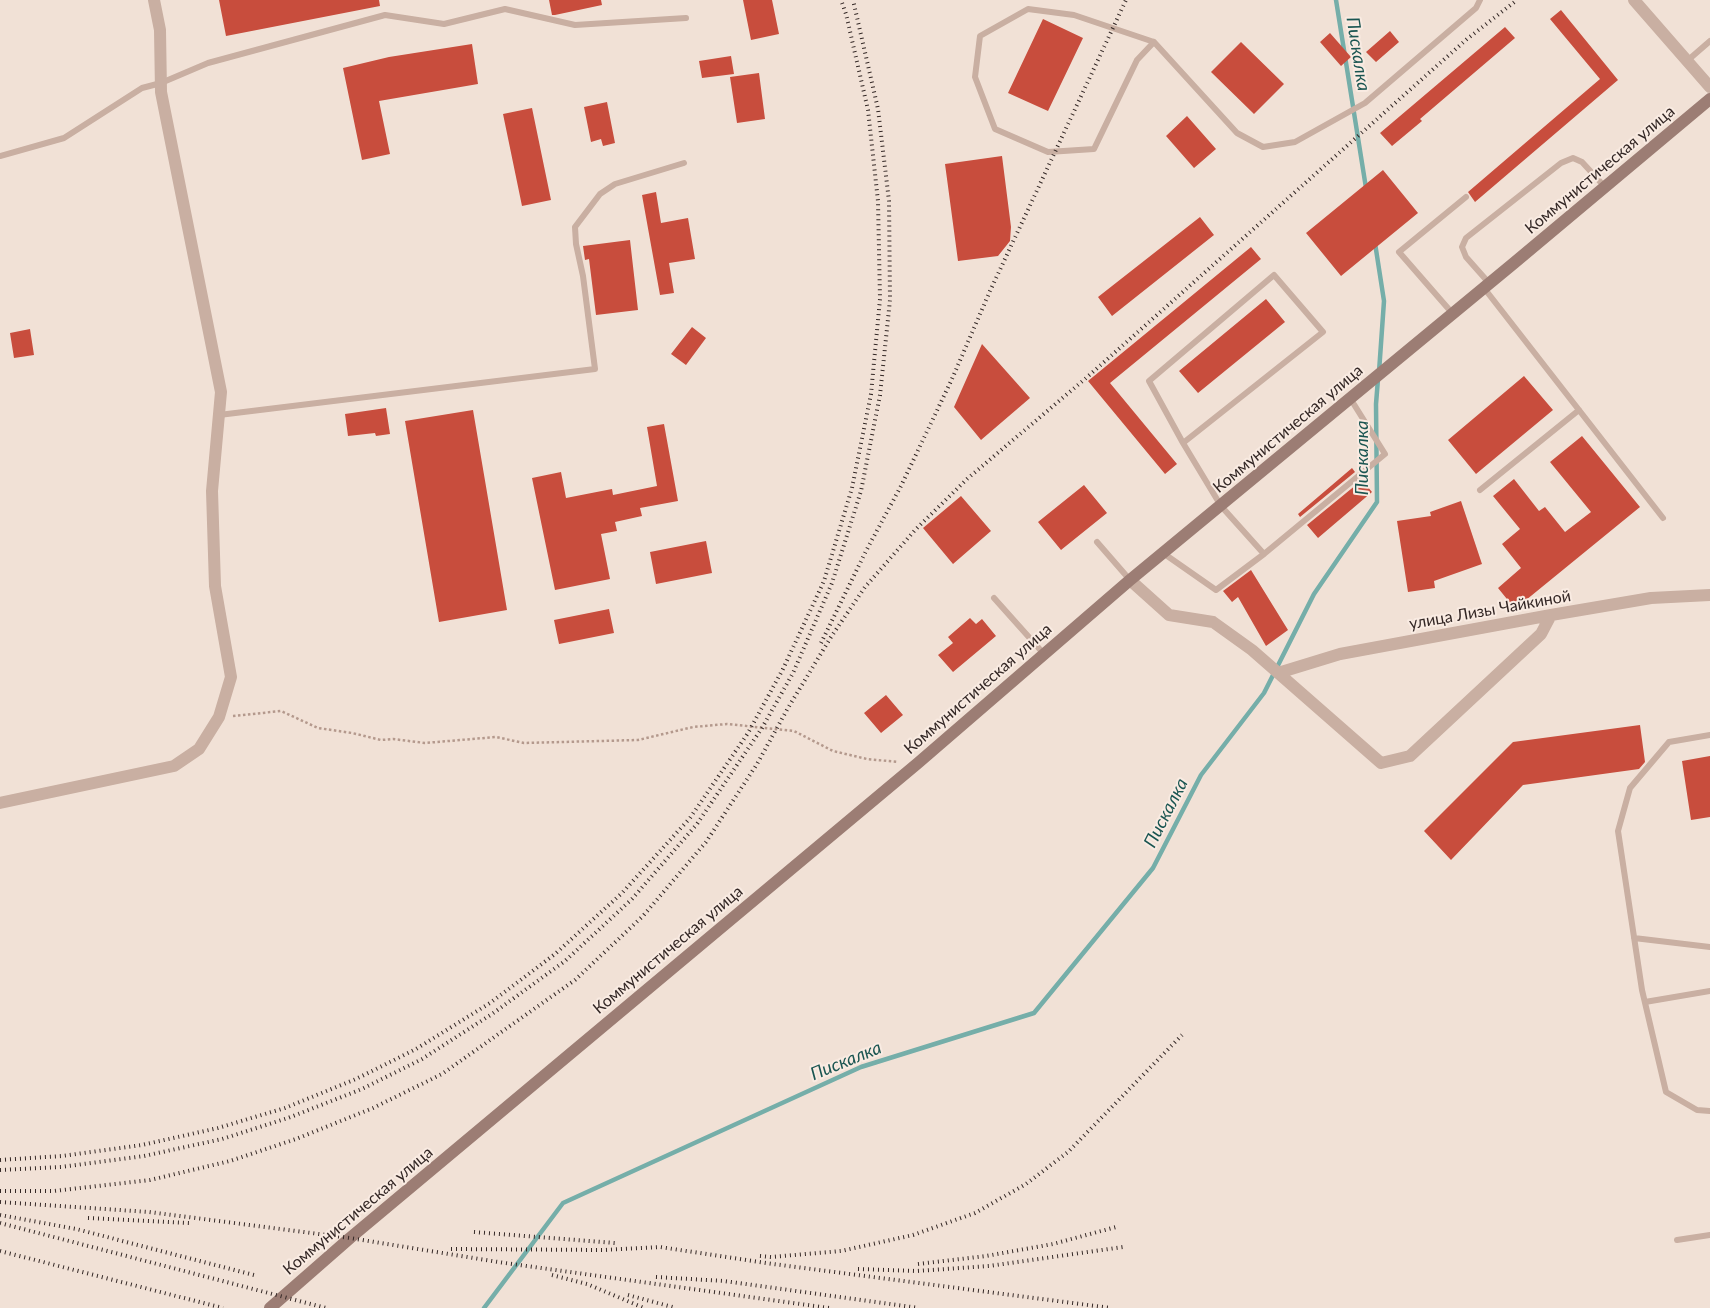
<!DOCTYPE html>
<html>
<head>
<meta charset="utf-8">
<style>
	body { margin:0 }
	canvas { display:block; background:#f1e1d6 }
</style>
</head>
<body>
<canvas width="1710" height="1308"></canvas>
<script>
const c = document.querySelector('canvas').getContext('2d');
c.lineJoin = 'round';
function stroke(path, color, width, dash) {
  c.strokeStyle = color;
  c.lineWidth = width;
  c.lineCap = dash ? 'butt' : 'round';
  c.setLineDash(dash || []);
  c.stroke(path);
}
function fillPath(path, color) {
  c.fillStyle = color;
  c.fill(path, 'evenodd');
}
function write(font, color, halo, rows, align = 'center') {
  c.font = font + ' Lato,sans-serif';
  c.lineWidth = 4;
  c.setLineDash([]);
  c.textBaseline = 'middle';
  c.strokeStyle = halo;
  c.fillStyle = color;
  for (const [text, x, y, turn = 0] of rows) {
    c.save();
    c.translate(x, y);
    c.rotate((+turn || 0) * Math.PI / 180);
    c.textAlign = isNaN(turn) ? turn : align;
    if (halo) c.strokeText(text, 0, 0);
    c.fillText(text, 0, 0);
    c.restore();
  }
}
stroke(new Path2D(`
	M1336 0 1366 188
	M1375 243 1384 301 1379 372
	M484 1308 563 1203 861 1067 1034 1013 1153 868 1201 775 1264 693 1314 594 1377 502 1376 404 1378 379`), '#75aea9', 4.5);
fillPath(new Path2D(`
	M219 0H379L380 6 226 36Z
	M549 0H601L602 5 555 15H552Z
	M743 0H772L779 34 751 40Z
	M1561 10 1618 80 1475 202 1468 192 1600 79 1550 19Z
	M1043 19 1083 38 1048 111 1008 93Z
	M1505 27 1515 38 1420 119 1422 121 1392 146 1380 133Z
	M1390 31 1399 42 1376 62 1366 52Z
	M1330 33 1351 57 1341 66 1320 42Z
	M1241 42 1284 84 1254 114 1211 72Z
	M472 44 478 84 379 101 390 154 362 160 343 68 389 57Z
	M731 56 734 74 702 78 699 61Z
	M759 73 765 119 737 123 730 77Z
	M607 102 615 143 603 146 601 139 591 142 584 107Z
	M532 108 551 200 522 206 503 114Z
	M1187 116 1216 149 1194 168 1166 136Z
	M1002 156 1011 227 1010 241 998 256 958 261 945 164Z
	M1383 170 1418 213 1341 276 1306 233Z
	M656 192 661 223 688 218 695 259 669 263 674 293 660 295 642 195Z
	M1200 217 1214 235 1112 316 1098 297Z
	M630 240 638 310 596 315 589 259 585 260 583 246Z
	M1251 247 1261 259 1110 383 1177 464 1165 474 1088 381Z
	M1266 299 1285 322 1198 393 1179 371Z
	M692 327 706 338 686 365 671 354Z
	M30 329 34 355 14 358 10 333Z
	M982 344 1030 398 981 440 954 407Z
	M1524 376 1553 410 1476 474 1448 440Z
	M386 408 390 434 376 436 375 433 348 436 345 414Z
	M473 410 507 610 439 622 405 421Z
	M664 424 678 501 640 508 642 516 615 522 617 531 601 534 610 579 555 590 532 478 561 472 566 498 612 489 613 495 657 486 647 427Z
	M1582 436 1640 507 1515 609 1498 588 1521 568 1502 544 1520 529 1493 496 1514 479 1539 511 1545 507 1565 532 1591 512 1550 462Z
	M1352 468 1355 472 1300 517 1298 514Z
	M1362 480 1372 492 1318 538 1307 525Z
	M1084 485 1107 513 1061 550 1038 522Z
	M961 496 991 531 953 564 923 528Z
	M1461 501 1482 564 1434 581 1435 588 1408 592 1397 521 1431 516 1430 512Z
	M706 541 712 573 656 584 650 552Z
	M1251 570 1288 630 1266 646 1238 597 1232 602 1223 591Z
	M609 609 614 633 559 644 554 620Z
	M970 618 976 624 982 619 996 636 953 672 938 655 953 643 948 637Z
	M886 695 903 715 881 733 864 713Z
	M1640 725 1645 762 1639 769 1523 785 1451 860 1424 831 1513 742Z
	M1710 756V817L1691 820 1682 761Z`), '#c84d3d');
stroke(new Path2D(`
	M233 716 281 711 318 728 352 733 381 740 393 739 425 743 496 737 524 743 638 740 693 727 727 724 794 731 833 751 867 759 898 762`), '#b4998d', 2.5, [2.5, 2.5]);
stroke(new Path2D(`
	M1154 42 1074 15 1028 9 980 36 975 77 995 129 1048 152 1094 149 1137 60 1154 42 1237 133 1263 147 1295 142 1365 103 1476 8 1480 0
	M1687 61 1710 41
	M0 156 64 138 142 88 161 83 208 63 385 15 444 24 505 9 575 25 686 18
	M1489 283 1466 257 1462 247 1466 238 1561 163 1573 158 1582 162 1605 187
	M1484 288 1663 518
	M1453 314 1399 252 1466 197
	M219 415 595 369 583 276 576 244 575 227 600 194 615 184 684 163
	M1480 490 1579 410
	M1097 542 1130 580
	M1163 553 1216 590 1264 554 1221 506 1183 443 1149 381 1274 275 1323 332 1183 443
	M1264 554 1385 454 1350 398
	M994 598 1044 654
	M1710 735 1669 742 1630 788 1618 831 1642 990 1666 1092 1697 1110 1710 1111
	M1634 938 1710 947
	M1645 1002 1710 991
	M1677 1240 1710 1235`), '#c9afa2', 6);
stroke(new Path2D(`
	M1634 0 1710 87
	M1130 580 1169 615 1213 622 1252 650 1381 763 1410 756 1541 634 1551 615
	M1278 673 1340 654 1551 615 1651 598 1710 595
	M0 803 174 766 199 749 219 717 231 677 215 586 212 491 221 392 161 92 160 30 154 0`), '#c9afa2', 12);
stroke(new Path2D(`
	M270 1308 350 1238 918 763 1130 580 1514 263 1710 99`), '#9c7d74', 12);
stroke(new Path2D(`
	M821 643 866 551 901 486 952 379 990 291 1126 0
	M0 1160 62 1156 142 1145 218 1128 285 1108 356 1079 416 1049 490 1003 555 954 622 893 690 818 748 733 783 669 824 581 852 488 871 394 880 299 878 201 868 110 846 14 841 0
	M0 1170 61 1167 144 1156 222 1139 288 1118 362 1089 422 1059 492 1014 565 961 632 899 697 824 762 728 793 673 832 583 861 491 880 395 890 300 889 201 878 109 853 0
	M0 1191H54L150 1180 230 1161 296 1139 373 1108 442 1074 575 980 643 916 706 842 757 764 788 708 831 637 865 587 916 529 967 479 1085 379 1467 39 1517 0
	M0 1202 149 1212 350 1238 498 1262 829 1308
	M0 1215 76 1229 254 1275
	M88 1218 190 1223
	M0 1223 326 1308
	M474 1232 615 1243
	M451 1249 604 1250 660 1247 773 1264 1111 1308
	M0 1251 223 1308
	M760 1256 771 1257 841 1251 913 1235 975 1213 1026 1184 1068 1152 1182 1035
	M918 1264 986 1256 1053 1244 1116 1227
	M858 1269 917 1271 989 1266 1123 1247
	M552 1275 587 1284 644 1308
	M656 1277 724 1281 919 1308
	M628 1295 676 1308`), '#332725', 4, [1, 4]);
write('16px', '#332725', '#f9ebe2', [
	["Коммунистическая улица",1600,170,-40],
	["Коммунистическая улица",1288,429,-40],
	["улица Лизы Чайкиной",1490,610,-10],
	["Коммунистическая улица",978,689,-41],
	["Коммунистическая улица",668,950,-40],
	["Коммунистическая улица",358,1211,-40]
]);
write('italic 18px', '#1a5551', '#f9ebe2', [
	["Пискалка",1358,54,81],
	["Пискалка",1362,458,-90],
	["Пискалка",1166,813,-63],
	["Пискалка",846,1061,-22]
]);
</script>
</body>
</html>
